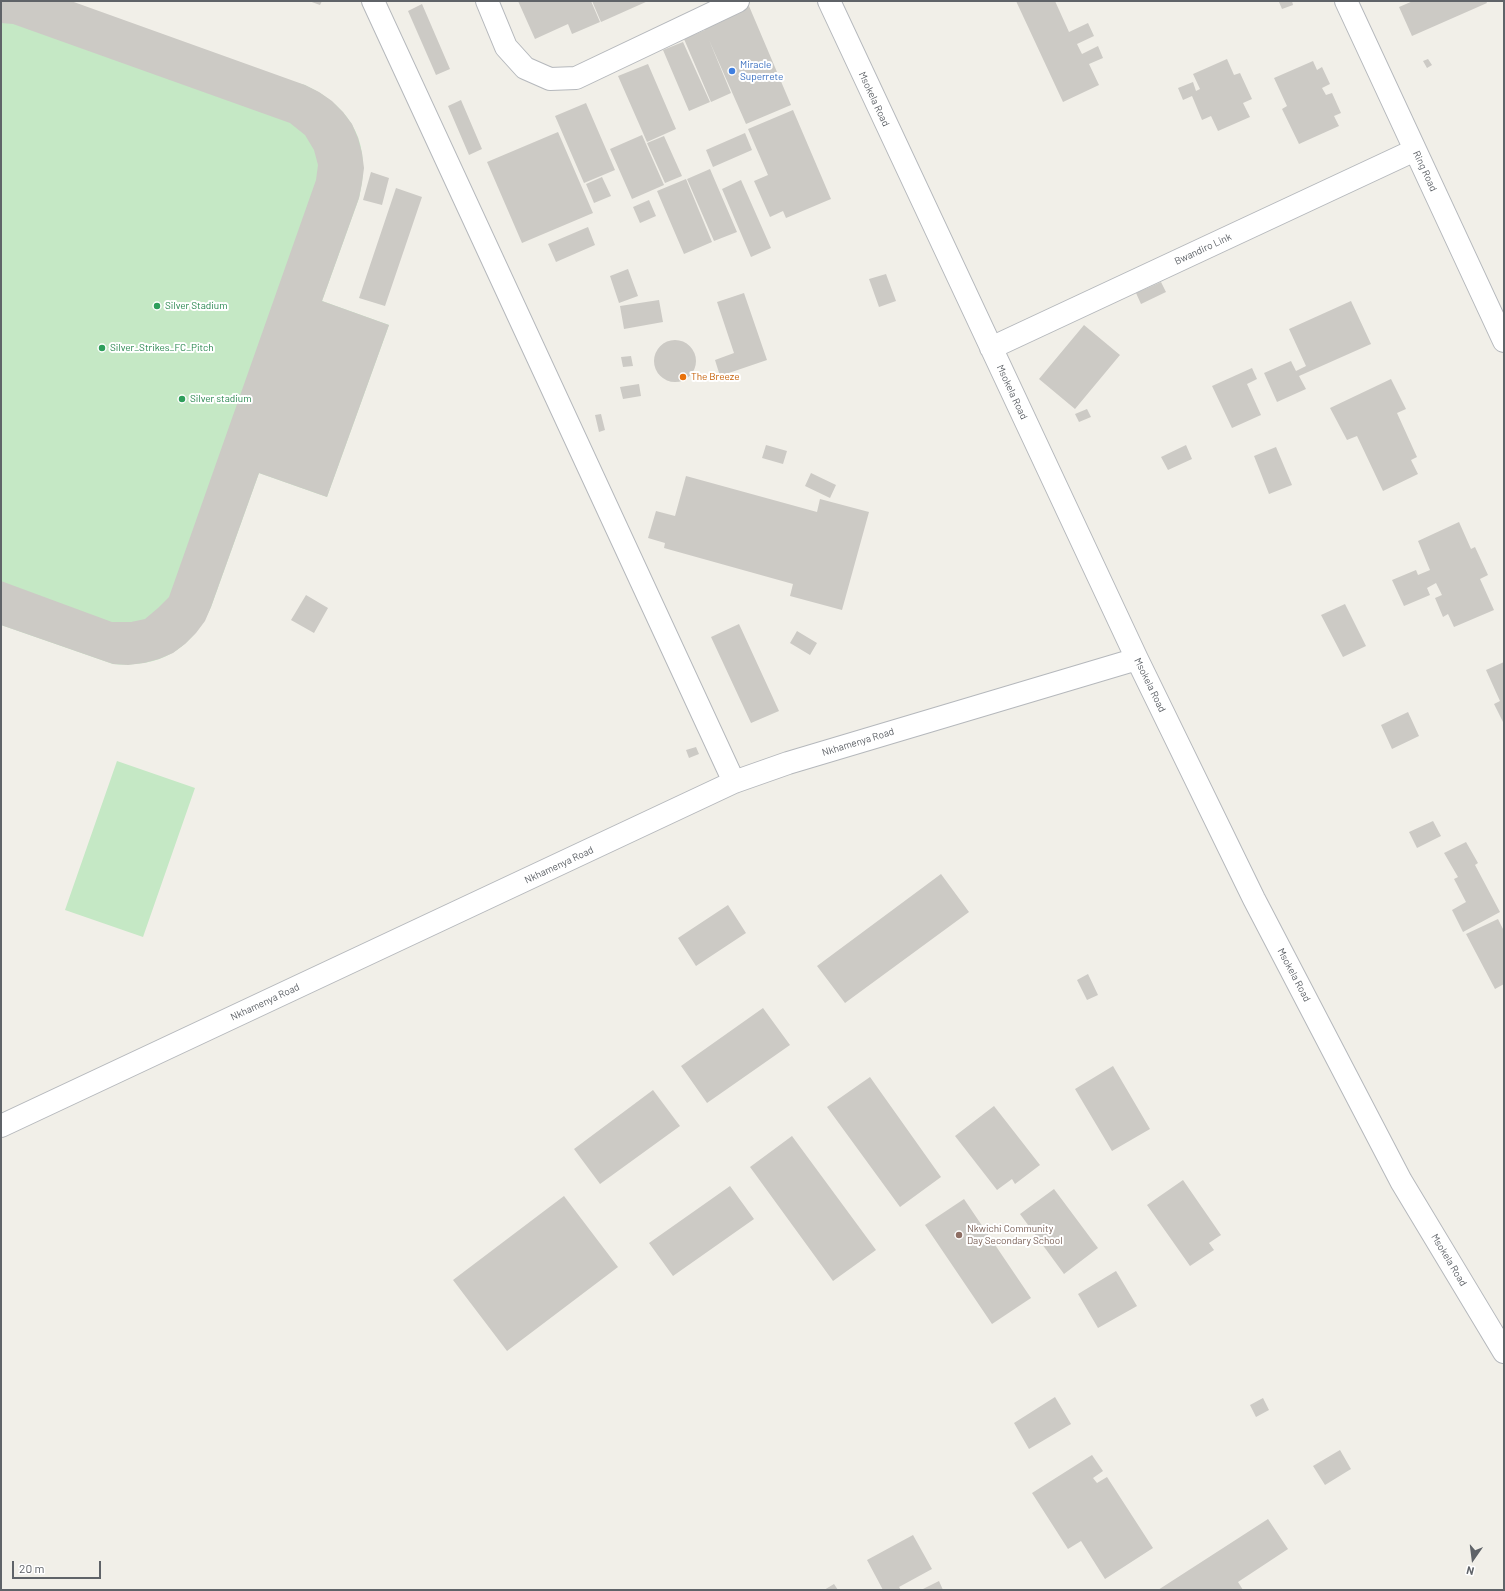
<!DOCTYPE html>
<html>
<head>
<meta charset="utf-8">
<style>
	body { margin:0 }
	#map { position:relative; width:1505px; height:1591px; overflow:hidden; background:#f1efe8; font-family:Barlow,sans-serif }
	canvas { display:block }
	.frame { position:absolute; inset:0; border:2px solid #5f6368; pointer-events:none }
	.north { position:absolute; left:1453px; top:1539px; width:40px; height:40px; -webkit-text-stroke:3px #fff; paint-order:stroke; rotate:194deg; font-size:11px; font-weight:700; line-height:16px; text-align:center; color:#5f6368 }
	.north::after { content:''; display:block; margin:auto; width:14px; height:18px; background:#5f6368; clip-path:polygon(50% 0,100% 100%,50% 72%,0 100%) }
	.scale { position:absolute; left:12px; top:1561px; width:89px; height:18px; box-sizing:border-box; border:2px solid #5f6368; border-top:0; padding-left:5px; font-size:12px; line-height:14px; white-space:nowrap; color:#5f6368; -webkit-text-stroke:3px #fff; paint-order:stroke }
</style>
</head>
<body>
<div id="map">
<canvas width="1505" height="1591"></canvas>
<div class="frame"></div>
<div class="north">N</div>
<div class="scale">20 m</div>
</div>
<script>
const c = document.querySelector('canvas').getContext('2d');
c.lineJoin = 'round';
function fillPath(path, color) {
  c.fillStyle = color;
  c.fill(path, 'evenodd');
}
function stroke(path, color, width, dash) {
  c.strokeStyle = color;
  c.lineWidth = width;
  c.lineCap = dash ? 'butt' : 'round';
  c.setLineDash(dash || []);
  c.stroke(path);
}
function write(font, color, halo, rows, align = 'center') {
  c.font = font + ' Barlow,sans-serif';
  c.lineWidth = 4;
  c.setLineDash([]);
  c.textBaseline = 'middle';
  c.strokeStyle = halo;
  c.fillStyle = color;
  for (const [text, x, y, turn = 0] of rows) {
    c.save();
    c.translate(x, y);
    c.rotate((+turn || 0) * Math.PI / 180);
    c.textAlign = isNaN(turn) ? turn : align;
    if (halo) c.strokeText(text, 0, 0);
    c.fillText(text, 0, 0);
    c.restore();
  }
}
fillPath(new Path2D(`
	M1 1 305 85C354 108 372 146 359 198L322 301 389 325 327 497 259 473 211 607C192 649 160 668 113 664L1 625Z
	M117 761 195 788 143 937 65 910Z`), '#c5e8c5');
fillPath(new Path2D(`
	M1 1H71L305 85 319 92 332 101 343 112 352 124 358 138 362 153 364 168 362 183 359 198 322 301 389 325 327 497 259 473 211 607 205 621 196 633 185 644 173 653 159 659 144 663 128 665 113 664 1 625V581L112 622H131L145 619 158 608 169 597 316 180 318 165 314 150 305 135 290 123 13 24 1 23Z
	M309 1H322L320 5Z
	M518 1H591L600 22 572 34 568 24 535 39Z
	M592 1H648L601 22Z
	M1016 1H1055L1069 32 1088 23 1094 36 1077 44 1082 54 1098 46 1103 58 1089 64 1099 85 1063 102Z
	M1281 1H1292L1293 5 1282 9 1279 2Z
	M1413 1H1486L1487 3 1412 36 1399 7Z
	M422 4 450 69 436 75 408 11Z
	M749 6 791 105 746 124 709 40 731 93 711 102 684 39 705 30 703 25Z
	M683 42 710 102 689 111 663 50Z
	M1227 59 1234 75 1240 73 1252 99 1243 103 1250 117 1218 131 1211 116 1202 120 1192 96 1183 100 1178 88 1193 82 1196 91 1200 89 1193 74Z
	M1428 59 1432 65 1427 68 1423 61Z
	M1313 61 1317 70 1322 67 1330 84 1322 88 1326 95 1332 93 1341 113 1334 116 1339 126 1299 144 1282 109 1287 106 1274 78Z
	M648 64 676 129 647 142 618 76Z
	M461 100 482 149 469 155 448 106Z
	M586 103 615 170 584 183 555 116Z
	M793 110 831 199 786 218 783 211 770 217 754 181 768 175 748 129Z
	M558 132 593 213 522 243 487 162Z
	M745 133 752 150 713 167 706 150Z
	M642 135 664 185 632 199 610 149Z
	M664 136 682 176 665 183 647 143Z
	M710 169 737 232 714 241 687 179Z
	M371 172 389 178 382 205 363 200Z
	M602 177 611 196 594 203 586 184Z
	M686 179 712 242 684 254 657 191Z
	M741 180 771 248 751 257 722 189Z
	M396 188 422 197 385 306 359 298Z
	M649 200 656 216 640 223 633 207Z
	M588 227 595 245 556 262 548 244Z
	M628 269 638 296 619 303 610 276Z
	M886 274 896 301 879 307 869 279Z
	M1161 282 1166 292 1141 304 1136 293Z
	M744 293 767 360 720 376 715 360 734 353 717 302Z
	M659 300 663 322 624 329 620 306Z
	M1351 301 1371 344 1299 376 1306 389 1277 402 1264 373 1291 361 1296 371 1306 366 1289 329Z
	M1084 325 1120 355 1075 409 1039 379Z
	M654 361a21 21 0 1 1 42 0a21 21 0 1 1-42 0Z
	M631 356 633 366 623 367 621 357Z
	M1252 368 1257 379 1247 384 1261 415 1232 428 1212 386Z
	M1391 379 1406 409 1397 413 1417 457 1411 460 1418 474 1383 491 1357 436 1347 440 1330 408Z
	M639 384 641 396 623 399 620 387Z
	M1087 409 1091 417 1079 422 1075 414Z
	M601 414 605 430 599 432 595 415Z
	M766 445 787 451 783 464 762 458Z
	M1186 445 1192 459 1168 470 1161 457Z
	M1276 447 1292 485 1269 494 1254 456Z
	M811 473 836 485 830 498 805 486Z
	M686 476 817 512 820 499 869 512 842 610 790 596 793 584 664 548 665 543 648 538 656 511 675 516Z
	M1459 522 1471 549 1475 547 1488 575 1480 579 1494 610 1454 627 1448 614 1443 617 1435 598 1442 595 1436 583 1427 588 1430 595 1404 606 1392 580 1416 570 1418 575 1430 570 1418 541Z
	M306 595 328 608 314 633 291 620Z
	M1345 604 1366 646 1343 657 1321 615Z
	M739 624 779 711 751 723 711 637Z
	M797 631 817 643 810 655 790 643Z
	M1504 662V724L1494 704 1500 701 1486 670Z
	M1408 712 1419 736 1392 749 1381 725Z
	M696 747 699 754 689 758 686 750Z
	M1433 821 1441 836 1417 848 1409 832Z
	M1466 842 1478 863 1475 865 1500 912 1463 932 1452 910 1466 902 1454 879 1458 877 1444 853Z
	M941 874 969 912 845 1003 817 966Z
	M728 905 746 933 696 966 678 938Z
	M1498 919 1504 931V984L1495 989 1466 934Z
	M1088 974 1098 995 1087 1000 1077 980Z
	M763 1008 790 1045 707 1103 681 1066Z
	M1113 1066 1150 1129 1112 1151 1075 1089Z
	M870 1077 941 1177 900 1207 827 1107Z
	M653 1090 680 1126 600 1184 574 1149Z
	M994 1106 1040 1165 1015 1184 1012 1179 997 1190 955 1136Z
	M792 1136 876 1250 833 1281 750 1167Z
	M1183 1180 1221 1235 1209 1243 1214 1250 1190 1266 1147 1205Z
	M730 1186 754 1219 673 1276 649 1243Z
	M1054 1189 1098 1248 1064 1274 1020 1214Z
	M564 1196 618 1267 507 1351 453 1280Z
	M964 1199 1031 1298 992 1324 925 1225Z
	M1116 1271 1137 1306 1098 1328 1078 1294Z
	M1055 1397 1071 1424 1029 1449 1014 1423Z
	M1263 1398 1269 1410 1256 1417 1250 1405Z
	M1340 1450 1351 1469 1325 1485 1313 1466Z
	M1092 1455 1103 1471 1093 1478 1097 1483 1107 1477 1153 1548 1105 1579 1081 1541 1068 1549 1032 1493Z
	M1268 1519 1288 1549 1238 1582 1243 1590H1158Z
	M913 1535 932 1569 899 1587 901 1590H883L867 1560Z
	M939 1581 943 1590H921Z
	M834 1584 838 1590H824Z`), '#cccac5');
const minor = new Path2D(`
	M373 1 734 782
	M487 1 506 47 525 68 550 79 576 78 738 1
	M829 1 1137 659 1254 899 1401 1181 1504 1352
	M1346 1 1504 341
	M991 348 1415 150
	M1 1126 734 782 788 763 1137 659`);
stroke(minor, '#b5b8bc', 24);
stroke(minor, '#fff', 22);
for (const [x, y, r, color] of [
	[732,71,4,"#3f7fe0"],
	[157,306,4,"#2e9e5b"],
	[102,348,4,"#2e9e5b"],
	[683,377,4,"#e8710a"],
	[182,399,4,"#2e9e5b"],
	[959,1235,4,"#8d6e63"]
]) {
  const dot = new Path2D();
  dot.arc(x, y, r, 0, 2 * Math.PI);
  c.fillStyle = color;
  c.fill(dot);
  stroke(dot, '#fff', 1.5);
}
write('10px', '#366cbe', '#fff', [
	["Miracle",740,65],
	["Superrete",740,77]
], 'left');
write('10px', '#5f6368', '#fff', [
	["Msokela Road",874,99,65],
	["Ring Road",1425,171,65],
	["Bwandiro Link",1203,249,-25],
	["Msokela Road",1012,392,65],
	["Msokela Road",1150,685,64],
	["Nkhamenya Road",858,742,-17],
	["Nkhamenya Road",559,865,-25],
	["Msokela Road",1294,975,62],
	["Nkhamenya Road",265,1002,-25],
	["Msokela Road",1449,1260,59]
]);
write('10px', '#27864d', '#fff', [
	["Silver Stadium",165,306],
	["Silver_Strikes_FC_Pitch",110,348],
	["Silver stadium",190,399]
], 'left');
write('10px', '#c56008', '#fff', [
	["The Breeze",691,377]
], 'left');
write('10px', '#785e54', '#fff', [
	["Nkwichi Community",967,1229],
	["Day Secondary School",967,1241]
], 'left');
</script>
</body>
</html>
